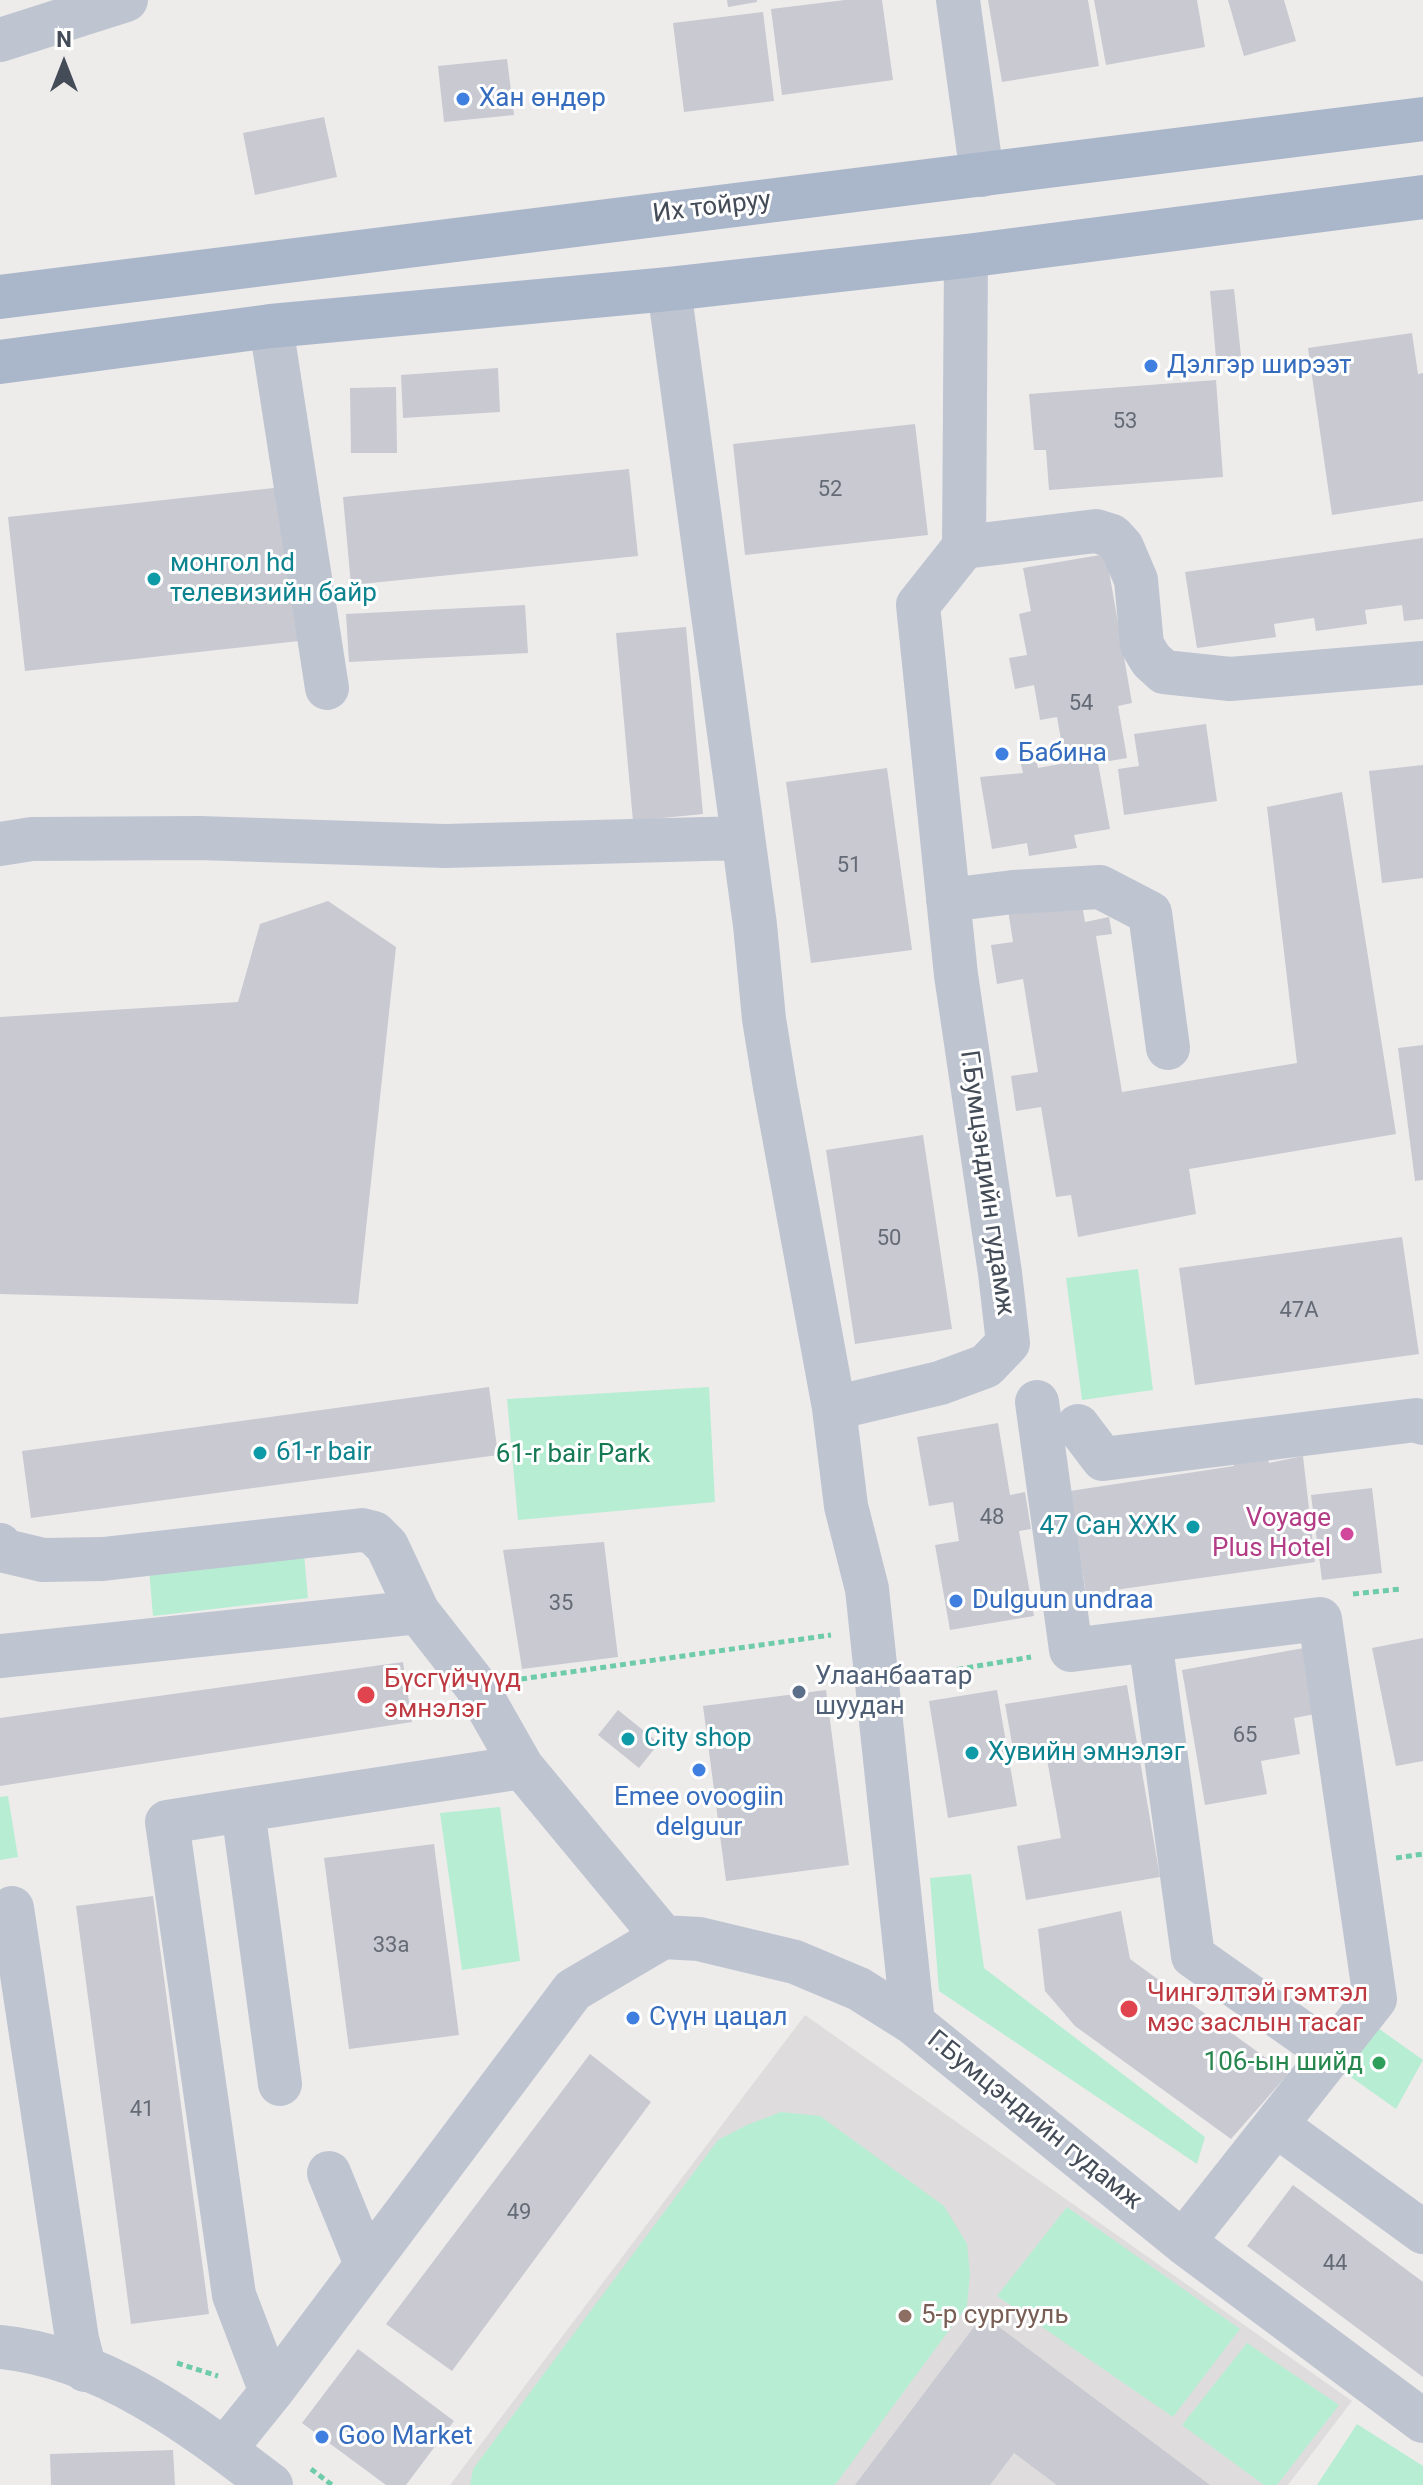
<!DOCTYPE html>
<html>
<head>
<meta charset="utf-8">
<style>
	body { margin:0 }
	#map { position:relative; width:1423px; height:2485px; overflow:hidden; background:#eeebeb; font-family:Roboto,sans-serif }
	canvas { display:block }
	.north { position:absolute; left:24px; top:24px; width:80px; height:80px; -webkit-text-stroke:6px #fff; paint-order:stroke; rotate:0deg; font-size:22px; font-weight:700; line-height:32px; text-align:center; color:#444c58 }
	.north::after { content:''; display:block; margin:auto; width:28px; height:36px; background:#444c58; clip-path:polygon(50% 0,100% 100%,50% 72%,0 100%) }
</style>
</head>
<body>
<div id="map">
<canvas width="1423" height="2485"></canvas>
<div class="north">N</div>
</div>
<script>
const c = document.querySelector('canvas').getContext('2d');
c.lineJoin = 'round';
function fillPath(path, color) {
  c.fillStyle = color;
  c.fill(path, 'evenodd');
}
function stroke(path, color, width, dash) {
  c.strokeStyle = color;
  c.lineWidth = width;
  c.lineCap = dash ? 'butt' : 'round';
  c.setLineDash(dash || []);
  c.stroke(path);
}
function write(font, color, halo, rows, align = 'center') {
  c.font = font + ' Roboto,sans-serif';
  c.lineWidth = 6;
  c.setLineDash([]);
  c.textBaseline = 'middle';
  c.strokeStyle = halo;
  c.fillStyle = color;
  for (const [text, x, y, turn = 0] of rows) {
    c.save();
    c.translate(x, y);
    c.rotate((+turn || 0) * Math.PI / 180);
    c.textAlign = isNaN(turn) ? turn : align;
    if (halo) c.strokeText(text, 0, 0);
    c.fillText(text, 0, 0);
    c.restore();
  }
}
fillPath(new Path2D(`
	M805 2015 1352 2401 1288 2485H450Z`), '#dfdcdd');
fillPath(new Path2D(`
	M1138 1269 1153 1390 1082 1400 1066 1278Z
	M709 1387 715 1502 518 1520 507 1399Z
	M303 1543 308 1598 153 1616 148 1558Z
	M8 1796 18 1857 0 1860V1797Z
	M500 1807 520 1961 462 1970 440 1813Z
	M971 1874 984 1968 1205 2137 1197 2164 939 1991 930 1878Z
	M1368 2021 1423 2060 1396 2109 1334 2065Z
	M781 2112 820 2116 944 2206 967 2244 970 2274 967 2306 835 2485H470L473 2469 718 2140 747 2125Z
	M1067 2207 1240 2329 1173 2417 997 2296Z
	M1247 2343 1339 2405 1277 2485H1264L1182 2425Z
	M1357 2424 1423 2466V2485H1317Z`), '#b7eed3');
fillPath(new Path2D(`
	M727 0H757V2L728 7Z
	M845 0H882L893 80 782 95 771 9Z
	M988 0H1088L1099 66 1002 82Z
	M1094 0H1197L1205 47 1106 65Z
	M1228 0H1284L1296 41 1244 56Z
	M763 12 774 101 684 112 673 23Z
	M507 59 514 115 444 122 438 66Z
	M324 117 337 177 255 195 243 133Z
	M1234 289 1241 356 1216 358 1210 291Z
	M1412 333 1418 374 1423 373V501L1332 515 1308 348Z
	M498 368 500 412 403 418 401 375Z
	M1216 380 1223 477 1049 490 1046 450H1034L1029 394Z
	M396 387 397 453H351L350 388Z
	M915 424 928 535 745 555 733 444Z
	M629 469 638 556 351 585 343 497Z
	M283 487 299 641 25 671 8 517Z
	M1423 538V619L1404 621 1402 605 1365 610 1367 624 1316 631 1314 618 1274 624 1276 637 1197 648 1185 572Z
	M1106 554 1132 703 1118 706 1127 758 1098 763 1110 829 1074 835 1077 848 1029 856 1027 843 992 849 980 777 1023 773 1019 756 1035 754 1038 768 1065 763 1057 717 1040 720 1034 685 1015 689 1009 658 1027 655 1019 614 1031 611 1023 568Z
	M525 605 528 653 349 662 346 614Z
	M686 627 703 814 633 821 616 633Z
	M1206 724 1217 801 1124 815 1118 769 1139 766 1134 734Z
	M1423 765V878L1382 883 1369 771Z
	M887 768 912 950 811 963 786 782Z
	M1342 792 1396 1134 1189 1169 1196 1214 1078 1237 1071 1195 1056 1197 1041 1107 1016 1111 1011 1076 1038 1072 1023 979 997 984 991 945 1013 942 1008 910 1081 899 1085 922 1109 917 1112 934 1096 936 1122 1092 1297 1063 1267 807Z
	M328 901 396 947 358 1304 0 1294V1017L238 1002 260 924Z
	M1423 1045V1180L1415 1181 1398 1048Z
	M923 1135 952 1329 855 1344 826 1150Z
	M1402 1237 1419 1354 1195 1385 1179 1268Z
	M489 1387 498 1455 31 1518 22 1451Z
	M998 1423 1010 1495 1025 1492 1031 1529 1019 1531 1034 1616 950 1630 935 1545 959 1541 953 1502 929 1506 917 1437Z
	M1263 1443 1269 1463 1303 1456 1315 1562 1086 1594 1070 1491 1234 1466V1449Z
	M1372 1488 1382 1573 1322 1580 1311 1495Z
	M604 1542 618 1657 522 1669 503 1550Z
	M1423 1638V1761L1396 1766 1372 1648Z
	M1315 1646 1326 1712 1294 1718 1300 1754 1261 1761 1267 1794 1205 1805 1182 1670Z
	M403 1662 412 1722 0 1786V1718Z
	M1127 1685 1160 1877 1026 1900 1017 1846 1061 1838 1045 1748 1014 1755 1005 1704Z
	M826 1690 849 1865 726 1881 703 1706Z
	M997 1690 1017 1806 948 1818 929 1701Z
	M618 1710 659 1743 639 1768 598 1735Z
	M434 1844 459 2035 349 2049 324 1858Z
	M153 1896 209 2314 131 2324 76 1906Z
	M1121 1911 1130 1959 1288 2074 1231 2139 1075 2026 1045 1991 1038 1929Z
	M590 2054 651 2102 452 2371 386 2324Z
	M1293 2185 1423 2282V2377L1247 2246Z
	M983 2315 1210 2485H1057L1014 2453 990 2485H855Z
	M358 2349 454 2421 406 2485H386L302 2423Z
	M173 2450 175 2485H51L50 2454Z`), '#c8c9d1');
stroke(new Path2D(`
	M1353 1594 1401 1589
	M918 1676 1031 1657
	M521 1679 831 1635
	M1396 1858 1423 1854
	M177 2363 218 2376
	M311 2469 332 2485`), '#6fcca9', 5, [6, 4]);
stroke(new Path2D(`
	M958 0 982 175
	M0 40 126 0
	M669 289 755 925 764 1019 775 1087 834 1408 846 1506 867 1589 913 2023 1183 2242 1423 2421
	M271 326 327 688
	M964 547 1096 531 1112 536 1122 547 1136 580 1142 645 1151 660 1164 672 1230 679 1423 663
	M0 844 32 839 199 838 445 846 743 838
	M948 900 1013 892 1100 887 1150 913 1168 1048
	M1037 1402 1071 1650 1320 1619 1375 1999 1183 2242
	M834 1408 940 1383 986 1366 1008 1343 1000 1273 956 975 918 605 964 547 966 256
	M1078 1426 1103 1459 1416 1420 1423 1423
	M0 1545 5 1551 43 1560 103 1559 362 1530 374 1533 387 1546 418 1612
	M1150 1640 1193 1956 1332 2054
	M0 1656 418 1612 476 1686 522 1767 663 1937
	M243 1810 522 1767
	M12 1908 77 2339 85 2370
	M1276 2125 1423 2232
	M329 2173 366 2264
	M0 2347C103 2357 191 2424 271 2485
	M271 2392 234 2295 167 1822 243 1810 280 2084
	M225 2449 271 2392 573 1990 663 1937 699 1939 795 1962 859 1989 913 2023`), '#bec5d1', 44);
stroke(new Path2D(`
	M0 297 1423 119
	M0 362 271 326 669 289 966 256 1423 197`), '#aab7cb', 44);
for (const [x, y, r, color] of [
	[463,99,8,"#3f7fe0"],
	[1151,366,8,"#3f7fe0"],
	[154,579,8,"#0f9aa8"],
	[1002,754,8,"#3f7fe0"],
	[260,1453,8,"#0f9aa8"],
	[1193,1527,8,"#0f9aa8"],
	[1347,1534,8,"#d1479c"],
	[956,1601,8,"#3f7fe0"],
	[799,1692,8,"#5c6f8a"],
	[366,1695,10,"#e0444e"],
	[628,1739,8,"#0f9aa8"],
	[972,1753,8,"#0f9aa8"],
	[699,1770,8,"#3f7fe0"],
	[1129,2009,10,"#e0444e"],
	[633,2018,8,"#3f7fe0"],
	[1379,2063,8,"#2e9e5b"],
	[905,2316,8,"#8d6e63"],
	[322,2437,8,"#3f7fe0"]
]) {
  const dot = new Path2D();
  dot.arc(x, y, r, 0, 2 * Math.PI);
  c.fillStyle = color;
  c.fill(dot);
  stroke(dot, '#fff', 3);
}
write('22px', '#656b76', null, [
	["53",1125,422],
	["52",830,490],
	["54",1081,704],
	["51",849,866],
	["50",889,1239],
	["47A",1299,1311],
	["48",992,1518],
	["35",561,1604],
	["65",1245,1736],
	["33а",391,1946],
	["41",142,2110],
	["49",519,2213],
	["44",1335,2264]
]);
write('26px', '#366cbe', '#fff', [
	["Хан өндөр",479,99],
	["Дэлгэр ширээт",1167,366],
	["Бабина",1018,754],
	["Dulguun undraa",972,1601],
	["Emee ovoogiin",699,1798,"center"],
	["delguur",699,1828,"center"],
	["Сүүн цацал",649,2018],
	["Goo Market",338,2437]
], 'left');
write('26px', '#444c58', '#fff', [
	["Их тойруу",712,208,-7],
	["Г.Бумцэндийн гудамж",986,1183,82],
	["Г.Бумцэндийн гудамж",1034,2121,39]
]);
write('26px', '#0d838f', '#fff', [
	["монгол hd",170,564],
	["телевизийн байр",170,594],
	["61-r bair",276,1453],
	["47 Сан ХХК",1177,1527,"right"],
	["City shop",644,1739],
	["Хувийн эмнэлэг",988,1753]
], 'left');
write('26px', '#157953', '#fff', [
	["61-r bair Park",573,1455]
]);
write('26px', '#b23c85', '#fff', [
	["Voyage",1331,1519],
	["Plus Hotel",1331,1549]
], 'right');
write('26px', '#4e5e75', '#fff', [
	["Улаанбаатар",815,1677],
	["шуудан",815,1707]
], 'left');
write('26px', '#be3a42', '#fff', [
	["Бүсгүйчүүд",384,1680],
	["эмнэлэг",384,1710],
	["Чингэлтэй гэмтэл",1147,1994],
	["мэс заслын тасаг",1147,2024]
], 'left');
write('26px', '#27864d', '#fff', [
	["106-ын шийд",1363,2063]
], 'right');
write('26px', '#785e54', '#fff', [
	["5-р сургууль",921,2316]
], 'left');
</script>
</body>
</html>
